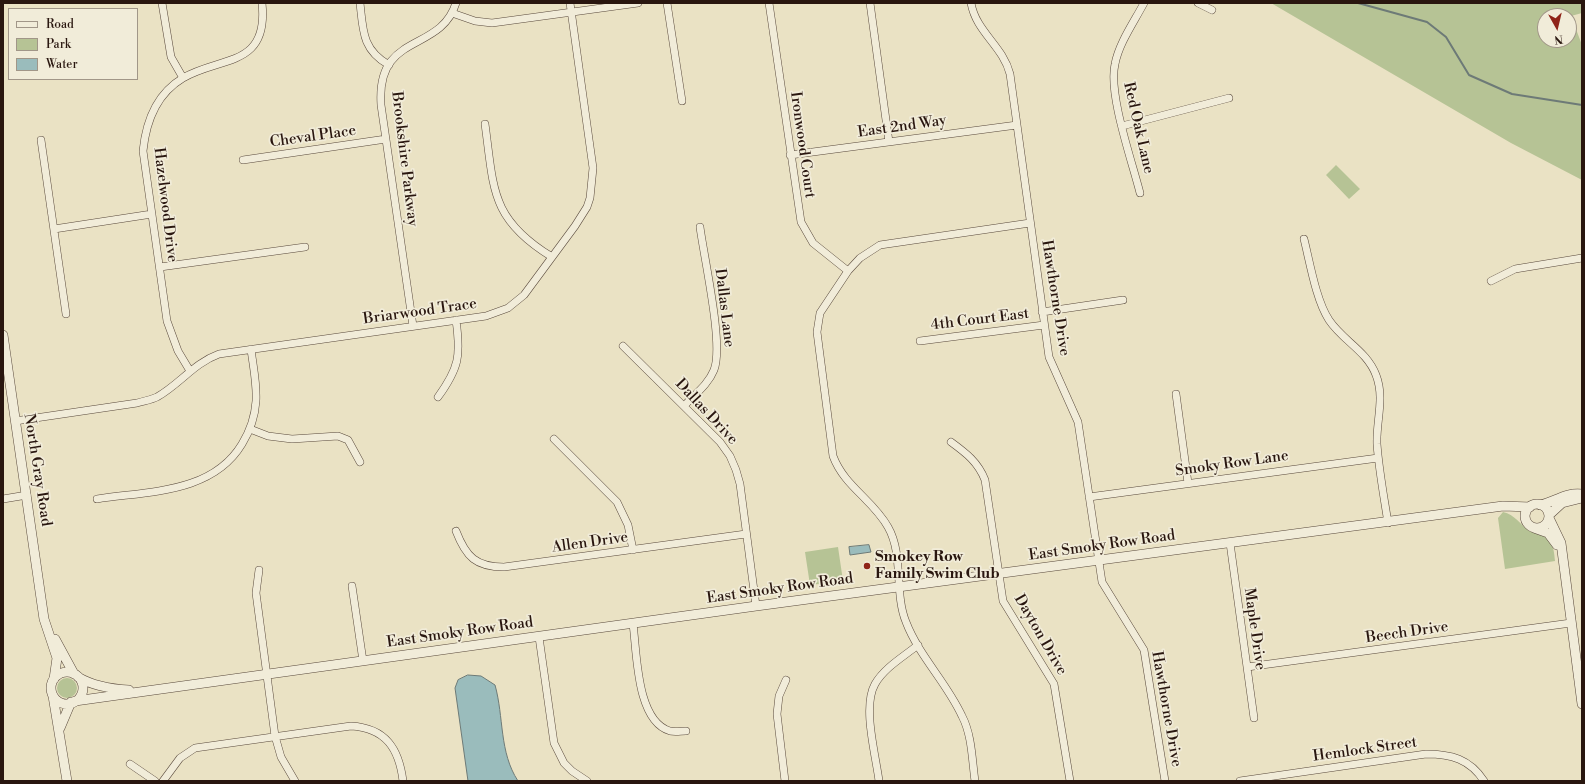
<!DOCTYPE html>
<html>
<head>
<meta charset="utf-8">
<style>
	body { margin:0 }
	#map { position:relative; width:1585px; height:784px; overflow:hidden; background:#eae2c4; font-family:"Libre Bodoni",serif }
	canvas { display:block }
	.frame { position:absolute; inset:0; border:4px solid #29160f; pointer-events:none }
	.legend { position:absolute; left:8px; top:8px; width:130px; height:72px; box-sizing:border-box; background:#f1ecd9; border:1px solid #a19688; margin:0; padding:5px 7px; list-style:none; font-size:12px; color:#29160f }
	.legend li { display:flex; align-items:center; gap:8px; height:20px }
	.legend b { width:20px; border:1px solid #a19688 }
	.north { position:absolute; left:1537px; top:8px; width:40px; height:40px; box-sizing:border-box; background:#f1ecd9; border:1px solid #a19688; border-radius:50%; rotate:172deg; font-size:11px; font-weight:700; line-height:16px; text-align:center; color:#29160f }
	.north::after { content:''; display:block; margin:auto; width:14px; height:18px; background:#8f2418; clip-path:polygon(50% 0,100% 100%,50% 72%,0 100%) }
</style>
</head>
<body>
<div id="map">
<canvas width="1585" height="784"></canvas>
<div class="frame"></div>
<ul class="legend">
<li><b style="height:5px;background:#f1ecd9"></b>Road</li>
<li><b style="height:11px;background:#b6c395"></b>Park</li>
<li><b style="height:11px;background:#9abcbc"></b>Water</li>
</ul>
<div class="north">N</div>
</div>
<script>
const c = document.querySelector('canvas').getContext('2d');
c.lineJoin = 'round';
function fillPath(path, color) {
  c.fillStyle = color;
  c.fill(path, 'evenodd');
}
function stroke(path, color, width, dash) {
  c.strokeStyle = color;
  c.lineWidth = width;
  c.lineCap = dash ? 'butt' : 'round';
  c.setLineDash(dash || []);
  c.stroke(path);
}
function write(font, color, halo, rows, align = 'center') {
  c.font = font + ' "Libre Bodoni",serif';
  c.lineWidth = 3.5;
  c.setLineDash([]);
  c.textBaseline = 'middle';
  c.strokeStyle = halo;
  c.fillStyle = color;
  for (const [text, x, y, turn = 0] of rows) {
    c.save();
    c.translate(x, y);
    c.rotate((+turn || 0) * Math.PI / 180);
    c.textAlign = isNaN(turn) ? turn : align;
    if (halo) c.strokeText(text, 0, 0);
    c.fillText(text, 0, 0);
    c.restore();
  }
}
fillPath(new Path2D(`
	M1271 3H1582V13L1571 16 1582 45V180L1511 143ZM1545 16H1569V40H1545Z
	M1336 165 1360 189 1349 199 1326 175Z
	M1503 512C1515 515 1519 523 1528 530 1531 532 1536 532 1540 534 1553 539 1554 549 1555 561L1505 569 1498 518Z
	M838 547 843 581 810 585 805 552Z
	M57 688a10 10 0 1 1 20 0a10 10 0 1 1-20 0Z`), '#b6c395');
const water = new Path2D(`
	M869 545 871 552 850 555 849 547Z
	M468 675 481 676 495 685C504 717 499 752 518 781H468L455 688 458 680Z`);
fillPath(water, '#9abcbc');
stroke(water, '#6d7a77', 1);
stroke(new Path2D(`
	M1358 3 1427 22 1446 37 1469 75 1512 94 1582 105`), '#6d7a77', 2);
const minor = new Path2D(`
	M162 3 171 57 183 78
	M360 3C363 30 362 50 389 65
	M667 3 682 101
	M769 3 801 222 813 243 848 271
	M870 3 889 142
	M971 3C976 32 1003 46 1010 74L1049 357 1078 422 1102 582 1144 650 1165 781
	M1198 3 1212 10
	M452 13 475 21 492 23 638 3
	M485 124C494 189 490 219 552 257
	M1122 126 1229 98
	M41 140 66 314
	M790 155 1017 125
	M243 160 386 139
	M1140 193C1132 161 1108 94 1115 64 1119 43 1134 22 1144 3
	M54 229 152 214
	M1304 239C1310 263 1316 300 1329 320 1343 341 1367 351 1376 375 1385 398 1376 421 1377 444 1379 471 1384 497 1388 523
	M160 267 305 247
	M1491 281 1515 269 1582 258
	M1042 312 1123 300
	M413 326 381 105C376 31 440 54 456 3
	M920 341 1044 325
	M623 346 720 442 730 456 736 470 740 484 756 606
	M190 371 178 351 167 321 143 151C146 121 156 94 183 78 220 56 269 68 262 3
	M1176 394 1188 483
	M438 397C459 368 461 356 456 320
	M684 406C695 394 708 385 714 370 724 345 704 258 700 227
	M15 421 137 403C143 401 151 400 157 397 180 384 194 363 219 354L486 316 508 308 524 295 575 226 587 207 590 198 593 168 570 3
	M250 429 268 436 292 439 338 436 348 440 360 462
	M554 439 617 502 628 525 633 550
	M951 442C966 453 978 462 985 480L1003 601 1054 684 1070 781
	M1089 497 1378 458
	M3 499 27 495
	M97 499C147 491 212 494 242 444 250 431 255 416 256 401 257 383 253 366 251 349
	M456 531C466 557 476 567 504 567L746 534
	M1230 543 1254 718
	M259 570 256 593 275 736 281 757 295 781
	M352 586 363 661
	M633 624C637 652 636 721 670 731 675 732 681 731 686 731
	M539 637 554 743 564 763 572 771 587 781
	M1247 667 1571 623
	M130 764 155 781
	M163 781 180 758 195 748 351 726C386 728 399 749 403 781
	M785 781 777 714 779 696 786 680
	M879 781C876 756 862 707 875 684 884 668 903 657 918 645
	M975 781C972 760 972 735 962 716 947 683 919 656 906 622 894 593 904 555 888 527 873 500 844 486 833 456L817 332 820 313 848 271 860 258 880 245 1030 223
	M1240 781 1426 754C1451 754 1470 759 1484 781`);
const tertiary = new Path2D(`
	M3 335 44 619 57 658 54 679
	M1525 516a12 12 0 1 1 24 0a12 12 0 1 1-24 0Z
	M1540 505C1555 502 1565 492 1582 494
	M1549 515 1562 503 1582 498
	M1549 518 1561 543 1582 704
	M1534 528 1548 533 1557 545
	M55 639 74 674
	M51 688a16 16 0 1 1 32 0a16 16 0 1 1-32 0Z
	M78 677C93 686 112 689 129 690
	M53 696 67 781
	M75 701 756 606 1503 506 1530 507
	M60 728 71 702`);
stroke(minor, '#59493c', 8);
stroke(tertiary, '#59493c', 10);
stroke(minor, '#f1ecd9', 7);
stroke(tertiary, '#f1ecd9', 9);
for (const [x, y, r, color] of [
	[867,566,4,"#8f2418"]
]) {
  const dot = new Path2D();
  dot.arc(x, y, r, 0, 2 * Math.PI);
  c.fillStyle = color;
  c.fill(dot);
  stroke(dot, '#f1ecd9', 1.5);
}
write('15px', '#29160f', '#f1ecd9', [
	["East 2nd Way",902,127,-8],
	["Red Oak Lane",1138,128,77],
	["Cheval Place",313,137,-8],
	["Ironwood Court",802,145,82],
	["Brookshire Parkway",404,159,83],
	["Hazelwood Drive",165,205,83],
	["Hawthorne Drive",1055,298,81],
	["Dallas Lane",724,308,83],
	["Briarwood Trace",420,312,-8],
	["4th Court East",980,320,-7],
	["Dallas Drive",706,412,47],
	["Smoky Row Lane",1232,464,-8],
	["North Gray Road",37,470,81],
	["Allen Drive",590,543,-8],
	["East Smoky Row Road",1102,546,-8],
	["East Smoky Row Road",780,589,-8],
	["Maple Drive",1254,629,82],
	["East Smoky Row Road",460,633,-8],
	["Beech Drive",1407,633,-8],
	["Dayton Drive",1040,635,60],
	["Hawthorne Drive",1166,709,80],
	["Hemlock Street",1365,750,-8]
]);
write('bold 15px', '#29160f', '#f1ecd9', [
	["Smokey Row",875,557],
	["Family Swim Club",875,574]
], 'left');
</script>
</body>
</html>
